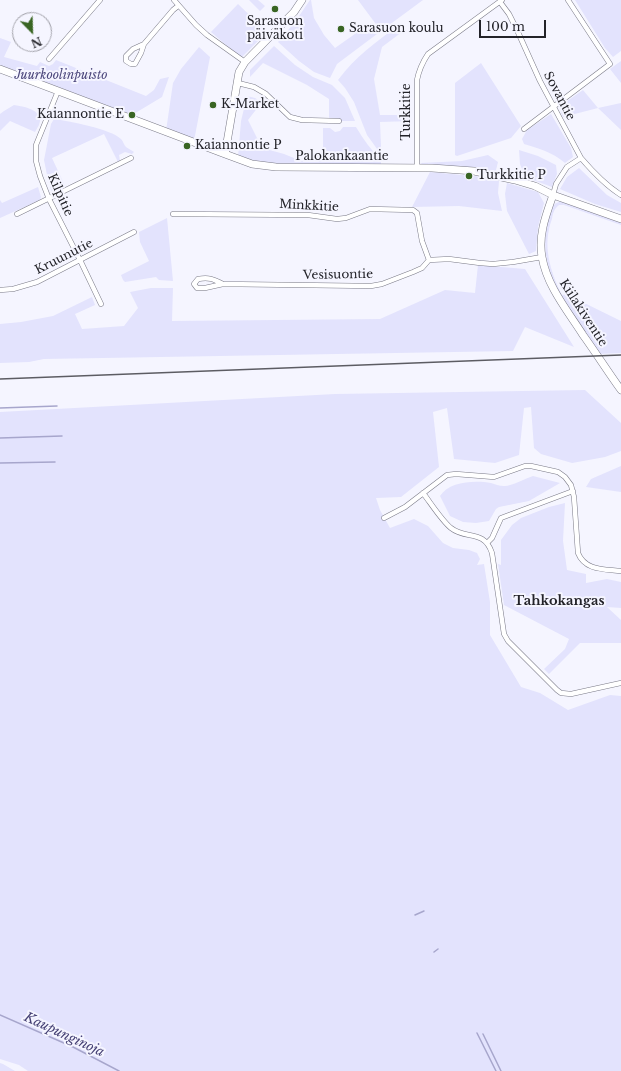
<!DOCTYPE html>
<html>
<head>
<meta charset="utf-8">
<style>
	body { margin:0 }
	#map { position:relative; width:621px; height:1071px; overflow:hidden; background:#f5f5ff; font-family:"Libre Baskerville",serif }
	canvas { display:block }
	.north { position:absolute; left:12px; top:12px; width:40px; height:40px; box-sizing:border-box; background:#f5f5ff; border:1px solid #a1a1a9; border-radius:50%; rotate:157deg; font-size:11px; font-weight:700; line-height:16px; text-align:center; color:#232329 }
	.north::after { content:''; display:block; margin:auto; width:14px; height:18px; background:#396523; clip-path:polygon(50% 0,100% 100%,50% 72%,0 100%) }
	.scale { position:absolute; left:479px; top:20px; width:67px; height:18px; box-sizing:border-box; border:2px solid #232329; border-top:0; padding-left:5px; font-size:12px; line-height:14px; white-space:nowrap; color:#232329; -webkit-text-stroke:3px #f5f5ff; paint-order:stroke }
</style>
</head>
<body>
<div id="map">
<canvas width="621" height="1071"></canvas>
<div class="north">N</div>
<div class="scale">100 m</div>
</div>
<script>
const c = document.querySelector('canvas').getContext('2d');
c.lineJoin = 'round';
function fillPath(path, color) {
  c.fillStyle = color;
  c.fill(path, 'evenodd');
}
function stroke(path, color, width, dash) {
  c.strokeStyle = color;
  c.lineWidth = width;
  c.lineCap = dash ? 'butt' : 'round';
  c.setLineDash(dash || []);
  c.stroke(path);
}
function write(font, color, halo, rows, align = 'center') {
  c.font = font + ' "Libre Baskerville",serif';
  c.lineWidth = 4;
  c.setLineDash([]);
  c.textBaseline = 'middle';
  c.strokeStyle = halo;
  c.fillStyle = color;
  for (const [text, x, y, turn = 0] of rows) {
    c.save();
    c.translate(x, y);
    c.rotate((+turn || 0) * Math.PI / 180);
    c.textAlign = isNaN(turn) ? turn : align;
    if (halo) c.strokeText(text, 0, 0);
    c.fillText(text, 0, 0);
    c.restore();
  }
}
fillPath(new Path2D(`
	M249 0H258L265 6 260 11Z
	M310 0H311L314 18 324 35 335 48 369 24 377 34 337 64 330 78 314 72 299 61 278 42 295 22Z
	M358 0H423L381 31Z
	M575 0H621V51L613 57 605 48Z
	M238 4 267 32 241 58 211 32Z
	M399 25 406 29 382 47 374 79 380 115H412V121L380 122 381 146 380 153 367 135 354 102 345 88 338 80C356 56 375 43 399 25Z
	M0 38 11 42 4 57 37 66 40 62 49 66 53 64 56 60 146 96 154 90 160 79 169 77 162 97 132 115 0 65Z
	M274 46 295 65 313 77 332 85 345 98 355 121H332L329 118V99L307 85 263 63 250 77V70Z
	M199 47 210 57 194 141 166 131 173 83 181 69Z
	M621 61V83L610 69Z
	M481 63 521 126 511 138 457 156 455 155V83Z
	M583 90 598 108 621 103V130L598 108 563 117 561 113 560 106Z
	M247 96 255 98 262 102 248 120 258 140 266 149 284 154 304 162H318L323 157V128H330L335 132 340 131 343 127H356C363 139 371 150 381 160V166H276L238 157 241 121Z
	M14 105C26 107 33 108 41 117L39 125 35 132 10 121 0 131V114L4 111Z
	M551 114 571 148 573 157 565 163C552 152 540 149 524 144L522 139 527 130Z
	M54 119C68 121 111 129 121 139 123 141 124 145 126 147 128 149 132 150 134 152L132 154 125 152 119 155 120 161 118 162 104 134 52 158 65 186 52 192 50 187 58 180 53 173 47 175 44 160 51 124Z
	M519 150 538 156 556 165 557 174 552 187 525 177 520 164Z
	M488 155 498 162 495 174 423 166 421 163 462 161Z
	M579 168 607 195 621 203V212L595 204 560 189 567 177Z
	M430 172 483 177 499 181 498 193 502 211 459 206 412 207Z
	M507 183 538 192 544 203 538 227 536 251 529 254 507 211 505 194Z
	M38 187 41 197 40 200 0 218V200L2 203Z
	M565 201 621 221V225L564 205H559C554 209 553 213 552 219 542 245 550 271 562 295L566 294 621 321V353L599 354 560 295C546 270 541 244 549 216 552 206 553 202 565 201Z
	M167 218 173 281 159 280 156 277 125 282 123 280 121 275 149 261 140 242 139 232Z
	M478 265 525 269 574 347 525 327 513 351 44 359 29 362 0 363V324L21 322 53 316 92 297 95 305 75 314 82 329 124 326 138 308 130 292 151 288H173L172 321 380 319 445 290 475 293Z
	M585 390 621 423V451L605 457 572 463 541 454 534 448 531 407 524 408 519 455 495 463 454 459 447 408 433 412 439 467 401 497 376 498 380 510 390 528 414 519 428 526 443 543 453 548 469 550 477 553 480 559 477 565 484 564 490 602V635L521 687 540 693 568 710 610 695 621 696V1071H28L19 1065 0 1059V412L335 394Z
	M621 466V492L586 487 591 479Z
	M533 476 560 483 529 501 499 507 496 509 489 521 476 523 463 522 450 516 440 496C449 481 476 480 491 483 495 484 499 486 504 486 509 487 527 478 533 476Z
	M565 503 563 541 567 570 586 574V583L607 579 621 582V608L607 607 621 620V643H580L549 674 544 669 565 649 569 639 504 605 498 564 501 565V540L512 525 521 518 549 507Z
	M0 1063 3 1064 15 1071H0Z`), '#e3e3fd');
stroke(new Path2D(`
	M0 408 57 406
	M0 438 62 436
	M0 463 55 462
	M415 915 424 911
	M434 952 438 949
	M0 1015 73 1047 119 1071
	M477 1033 496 1071
	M483 1034 501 1071`), '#a7a6cc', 1.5);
const street = new Path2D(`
	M174 0 196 25 207 35 245 62
	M500 2 509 14 517 30 540 81 581 158 567 167 556 184 553 195
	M144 44 141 53 135 64H131L126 61V56L133 49 144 44 173 10 178 6
	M49 59 100 0
	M238 83 254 87 266 94 290 117 302 120 339 121
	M58 91 36 145V161L40 176 49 199 80 260 101 304
	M524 129 610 64 568 0
	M581 158C593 172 605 185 621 195
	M417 168V80C419 70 422 63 428 54L502 0
	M17 214 131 158
	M173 214 308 215 337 219 346 218 370 209 413 210 417 213 422 241 429 260
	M223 284 205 288H197L194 284 198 279C209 277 213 279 223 284L371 286 382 284 413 272 422 268 429 260 449 259 480 263 493 264 513 262 542 257
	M0 290 13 289 37 282 134 232
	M423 493C430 502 442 521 451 528 466 540 484 529 492 553L504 634 508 641 557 690 561 693 571 694 621 683
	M384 518 405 507 447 475 456 474 494 477 525 466H531L558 472 565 477 571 485 574 497 578 553C585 571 605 569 621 571
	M487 543 492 538 501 518 573 491`);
const secondary = new Path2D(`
	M0 69 225 154 252 164 276 167 432 168 474 171 515 180 535 186 553 195 621 219
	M225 154 239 72 245 62 294 12 302 0
	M553 195C546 215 538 235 542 257 547 286 567 310 583 335 596 353 608 372 621 390`);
stroke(street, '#7a7a87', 5.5);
stroke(secondary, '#7a7a87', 8);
stroke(street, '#fff', 4.5);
stroke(secondary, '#fff', 7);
stroke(new Path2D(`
	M0 379 621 355`), '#5c5c63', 1.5);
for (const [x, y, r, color] of [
	[275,9,4,"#396523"],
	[341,29,4,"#396523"],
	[213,105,4,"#396523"],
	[132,115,4,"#396523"],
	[187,146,4,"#396523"],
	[469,176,4,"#396523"]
]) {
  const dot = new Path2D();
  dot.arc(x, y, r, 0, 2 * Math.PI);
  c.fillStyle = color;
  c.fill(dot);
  stroke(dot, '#f5f5ff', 1.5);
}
write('12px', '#232329', '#f5f5ff', [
	["Sarasuon",275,22,"center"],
	["päiväkoti",275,36,"center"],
	["Sarasuon koulu",349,29],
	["K-Market",221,105],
	["Kaiannontie E",124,115,"right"],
	["Kaiannontie P",195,146],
	["Turkkitie P",477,176]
], 'left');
write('italic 12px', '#4d487d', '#f5f5ff', [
	["Juurkoolinpuisto",61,76]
]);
write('12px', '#232329', '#f5f5ff', [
	["Sovantie",559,96,62],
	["Turkkitie",407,112,-90],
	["Palokankaantie",342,157],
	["Kilpitie",60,195,66],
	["Minkkitie",309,206,3],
	["Kruunutie",64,257,-27],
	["Vesisuontie",338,275,-1],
	["Kiilakiventie",583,313,57]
]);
write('bold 13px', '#232329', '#f5f5ff', [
	["Tahkokangas",559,601]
]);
write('italic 13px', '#454074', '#f5f5ff', [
	["Kaupunginoja",64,1035,25]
]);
</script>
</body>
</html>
